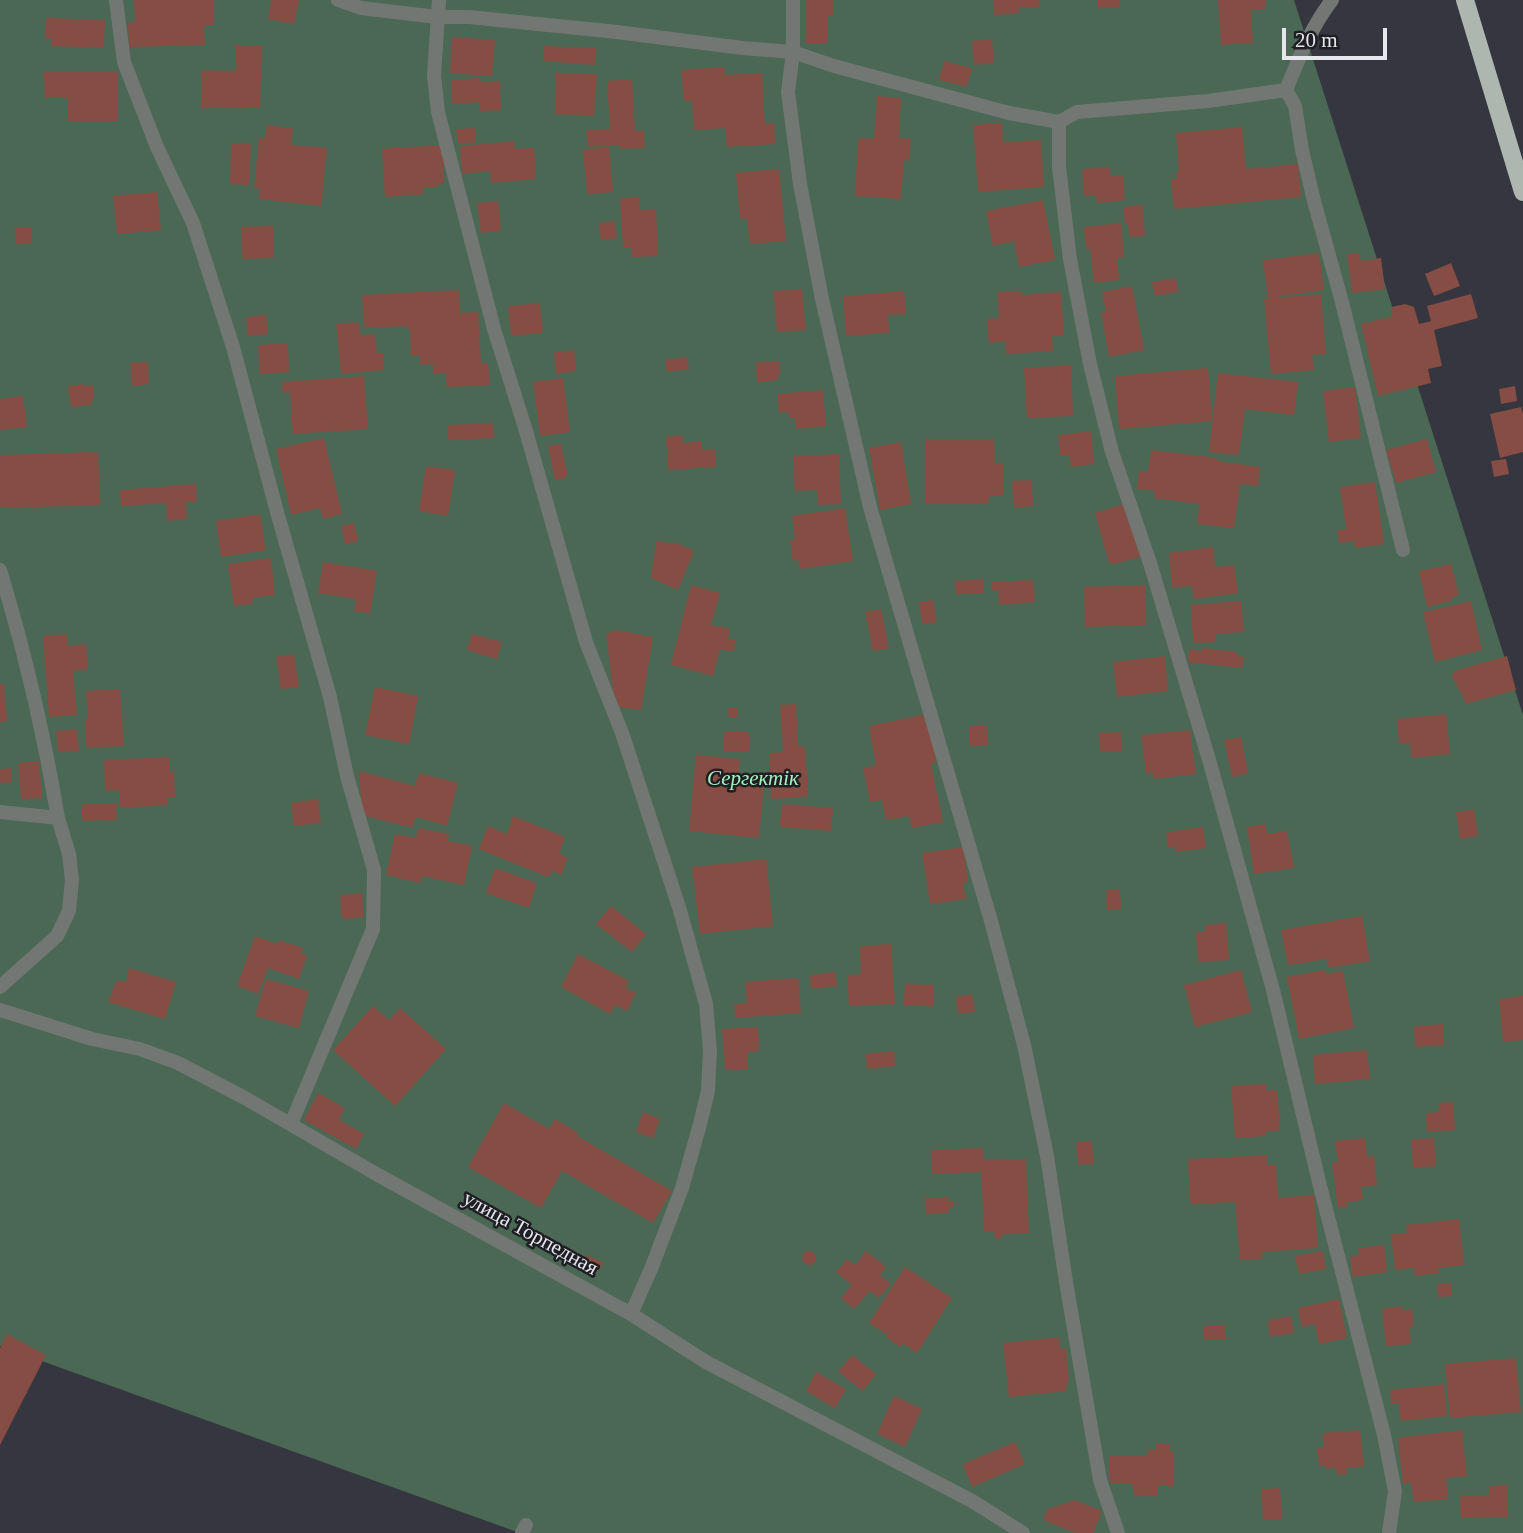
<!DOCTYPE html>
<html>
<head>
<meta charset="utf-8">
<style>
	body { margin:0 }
	#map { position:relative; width:1523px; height:1533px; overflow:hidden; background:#363640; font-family:Georgia,serif }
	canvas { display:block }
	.scale { position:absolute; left:1282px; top:28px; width:105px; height:32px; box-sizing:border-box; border:4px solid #e6e7ed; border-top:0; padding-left:9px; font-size:21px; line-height:24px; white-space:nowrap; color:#e6e7ed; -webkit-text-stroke:5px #1e1e23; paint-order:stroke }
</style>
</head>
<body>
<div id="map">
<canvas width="1523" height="1533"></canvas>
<div class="scale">20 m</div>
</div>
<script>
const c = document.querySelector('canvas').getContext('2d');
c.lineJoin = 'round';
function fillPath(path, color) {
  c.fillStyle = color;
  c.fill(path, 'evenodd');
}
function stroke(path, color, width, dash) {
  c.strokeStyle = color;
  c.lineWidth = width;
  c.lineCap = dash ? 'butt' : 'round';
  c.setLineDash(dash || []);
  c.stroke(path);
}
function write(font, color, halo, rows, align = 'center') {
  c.font = font + ' Georgia,serif';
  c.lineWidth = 5;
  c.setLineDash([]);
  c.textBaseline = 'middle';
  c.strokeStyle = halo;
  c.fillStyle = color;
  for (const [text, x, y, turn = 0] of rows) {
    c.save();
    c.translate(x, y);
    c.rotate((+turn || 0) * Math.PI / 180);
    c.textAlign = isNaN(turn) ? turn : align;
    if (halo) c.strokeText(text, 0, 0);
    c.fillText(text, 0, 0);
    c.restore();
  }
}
fillPath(new Path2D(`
	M0 0H1294L1523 715V1533H520L0 1346Z`), '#4b6854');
fillPath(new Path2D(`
	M134 0H213V25H204L205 45 129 47 128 23 135 22Z
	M271 0H299L294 24 268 19Z
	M805 0H834V16H827V43H805Z
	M993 0H1039L1040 7 1019 8V13L994 15Z
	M1098 0H1120V7L1098 8Z
	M1218 0H1265V9L1251 10 1253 43 1221 45Z
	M46 18 105 20 104 48 52 46V39L45 38Z
	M452 37 495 40 492 76 450 73Z
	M992 39 994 63 974 65 972 41Z
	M235 45H262L260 108 201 107 202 70 235 71Z
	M543 46 596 48 595 65 543 61Z
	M944 61 972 68 967 87 939 80Z
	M724 67 725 75 762 73 765 124 774 123 775 144 727 147 725 128 694 130 692 101H684L681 70Z
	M44 72H117V121H67V98H45Z
	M556 73 597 74 594 116 555 114Z
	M480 78 481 82 500 81 501 110 480 111V102L452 104 451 80Z
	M632 79 635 131 644 130 645 148 620 149V145L588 147 586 130 610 129 607 81Z
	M877 96 901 98 899 138 911 139 909 161 904 160 901 199 855 196 858 138 874 139Z
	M1002 123 1003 142 1041 140 1044 187 978 192 973 125Z
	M267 125 293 128 291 145 327 148 321 206 259 199 260 189 254 188 259 138H265Z
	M1242 127 1246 169 1298 164 1301 197 1174 209 1171 179H1177L1176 172H1179L1176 133Z
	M475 128 476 142 458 144 456 129Z
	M514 141 515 149 534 148 536 179 491 183 490 171 462 174 460 146Z
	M231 143 251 144 249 185 230 184Z
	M442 145 444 183 438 184V188H423V194L385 197 382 149Z
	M609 147 613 192 587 194 583 150Z
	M1109 167V176L1123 175 1125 200 1097 203 1096 195 1084 196 1082 169Z
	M779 169 786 241 750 244 747 219H740L736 173Z
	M157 192 161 230 117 234 113 196Z
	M639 197 640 210 656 209 658 256 632 257V247H623L620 198Z
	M1043 200 1055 260 1019 267 1014 241 993 246 986 211Z
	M498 201 501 231 481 233 477 203Z
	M1142 205 1145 236 1129 237 1128 223 1125 224 1123 207Z
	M615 221 617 238 601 240 599 223Z
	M1121 223 1124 257 1117 258 1119 280 1094 283 1090 249H1086L1084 227Z
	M273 226V258L242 259 241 227Z
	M15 228H32V243L16 244Z
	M1319 253 1324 290 1268 298 1263 260Z
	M1359 253 1361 261 1381 258 1385 289 1352 293 1347 254Z
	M1451 263 1460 286 1434 296 1425 274Z
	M1176 278 1178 292 1155 296 1152 282Z
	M1132 286 1144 350 1109 357 1101 313 1106 312 1102 292Z
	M802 289 806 330 777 332 773 291Z
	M459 290 460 313 478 312 481 364H488L490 385 447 387 445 373H433V364L420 365V356H411L410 331 406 326 364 328 362 295Z
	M904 291 906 314 888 315 889 333 846 336 843 296Z
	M1020 291 1022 295 1061 292 1064 335 1052 336 1053 351 1006 354 1005 341 989 343 987 319 999 318 997 292Z
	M1321 294 1326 354 1312 355 1314 370 1271 374 1264 299Z
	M1471 294 1478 318 1434 330 1442 366 1428 369 1431 383 1378 396 1361 324 1391 317V307L1405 304 1414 307 1419 324 1431 321 1427 306Z
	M540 303 543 333 511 336 508 306Z
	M266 315 268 334 248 336 246 317Z
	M359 322 361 335 375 334 377 353H383L384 370 341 374 336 324Z
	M288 343 289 372 260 374 258 345Z
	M574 350 576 371 556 374 554 352Z
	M687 357 689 369 667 372 665 360Z
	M779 361 780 373 776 381 757 382 756 362Z
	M148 362 149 384 132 386 130 363Z
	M1071 365 1073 416 1027 418 1024 368Z
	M1208 368 1212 421 1119 429 1115 376Z
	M1218 373 1298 382 1294 415 1245 409 1239 455 1209 452Z
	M364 376 368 429 293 434 290 392 283 393 282 382Z
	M563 378 570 432 540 436 533 382Z
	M83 384 84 386 93 385 94 396 91 405 71 407 68 386Z
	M1515 386 1517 401 1501 404 1499 389Z
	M1355 387 1361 438 1329 442 1323 391Z
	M823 390 826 426 796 429 795 418H789V412L779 413 777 394Z
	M23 396 27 427 0 430V399Z
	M1521 407 1523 414V452L1500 458 1490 414Z
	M493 423 494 438 448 440V425Z
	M1091 431 1094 464 1071 467 1069 455H1060L1058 435Z
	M682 435 683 443 702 441V450L715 449 716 467 668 470 666 437Z
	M324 438 342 514 323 519 320 508 291 515 276 449Z
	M926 439H994L995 463H1004V495H990L988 504H926Z
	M1427 439 1436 472 1396 483 1386 450Z
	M901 442 911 504 880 510 869 448Z
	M561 444 568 477 555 480 548 446Z
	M1151 450 1218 458 1217 461 1260 467 1258 486 1240 484 1234 528 1197 524 1199 504 1154 498 1155 491 1137 489 1139 471 1148 472Z
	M98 452 100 505 0 508V455Z
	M839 454 841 504 818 505 817 490 795 491 793 456Z
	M1506 459 1509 474 1494 477 1491 461Z
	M426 466 455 470 448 516 419 511Z
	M1032 480 1033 506 1014 508 1012 481Z
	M1375 482 1384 544 1355 548V541L1339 543 1337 530 1346 529 1340 487Z
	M196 484 197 502H186L187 519 167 521 166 503 121 506 120 490Z
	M1124 504 1140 557 1115 564 1109 563 1095 513Z
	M845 508 853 561 800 569 798 560 793 561 790 540H795L792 516Z
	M260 514 266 550 221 557 216 521Z
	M354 523 358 541 345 544 341 526Z
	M656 541 679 544 694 551 678 590 651 578Z
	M1213 547 1215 567 1234 565 1238 593 1194 599 1192 586 1172 588 1169 553Z
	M271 558 275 595 252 598 253 604 234 606 228 564Z
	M323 562 377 571 370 614 354 611 356 599 318 593Z
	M1451 564 1459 595 1453 597 1451 601 1427 607 1419 571Z
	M984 579V593L956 594 955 581Z
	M1033 580 1035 602 999 605 998 590 992 591V582Z
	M691 585 720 593 711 625 730 629 728 638 736 640 733 652 720 649 713 676 671 665Z
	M1145 585 1146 625 1085 627 1084 587Z
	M933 600 937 622 922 624 919 602Z
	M1241 601 1244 632 1215 634V642L1193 643 1191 605Z
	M1471 601 1482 650 1435 662 1423 612Z
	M881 609 889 648 873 651 865 612Z
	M616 630 653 637 641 710 619 707 613 690 606 634Z
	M67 634 68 646 86 644 88 669 73 671 77 715 49 717 43 636Z
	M472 634 502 642 497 659 467 650Z
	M1202 648 1237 652V656L1244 657 1242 668 1188 662 1189 649 1202 651Z
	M294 654 299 687 281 689 276 657Z
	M1165 656 1168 691 1117 697 1113 662Z
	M1507 656 1516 690 1465 704 1464 698 1452 677 1454 671Z
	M0 684H4L7 721 0 722Z
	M375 687 418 696 409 744 365 735Z
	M120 689 124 746 86 748 85 719 88 718 86 691Z
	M796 704 798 747 805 746 808 797 771 799 769 753 783 752 780 705Z
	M728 707H737L738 717H729Z
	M927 714 936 763 931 764 943 822 912 828 909 816 886 820 882 800 870 802 863 768 876 765 869 726Z
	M1446 714 1450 754 1412 758 1410 744H1399L1397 719Z
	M970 726H987L988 745 970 746Z
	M77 729 79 751 58 752 56 731Z
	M1190 730 1196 774 1153 779V773L1146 774 1141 735Z
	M724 732H749V751H724Z
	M1121 732 1122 751 1100 752 1099 733Z
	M1241 737 1248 773 1232 777 1224 740Z
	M696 755 740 759 738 782 764 785 759 838 689 831Z
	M169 757 170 772H174L175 798H167V805L120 808 119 790 105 791 104 760Z
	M39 761 42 798 21 799 18 763Z
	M11 768 12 782 0 783V769Z
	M359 771 415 786 419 773 458 783 447 826 416 817 412 828 362 815Z
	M318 799 321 823 294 826 291 803Z
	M82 803H116L117 820 82 821Z
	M782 804 833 808 831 831 780 827Z
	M1474 809 1478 836 1460 839 1456 812Z
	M513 816 565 837 559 854 568 858 561 875 553 871 548 877 479 849 488 826 507 834Z
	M1265 824 1267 834 1287 831 1294 868 1254 874 1247 827Z
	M1203 827 1206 848 1176 852 1175 846 1168 848 1166 832Z
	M418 828 449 834 448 841 472 846 464 885 422 876 421 883 386 875 395 834 416 838Z
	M963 847 968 882 963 883 966 899 930 904 922 853Z
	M766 859 773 926 700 934 692 867Z
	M495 868 537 883 529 908 486 893Z
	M1120 889 1121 909 1107 910 1106 890Z
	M362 893 364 917 342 919 340 895Z
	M611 906 646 934 632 952 596 924Z
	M1362 916 1370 961 1329 968 1327 959 1288 965 1281 930Z
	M1226 923 1229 960 1198 962 1196 932H1205V925Z
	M255 936 277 944 279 940 303 948 301 953 307 955 299 979 268 968 258 994 237 986Z
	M891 944 895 1004 849 1006 847 975 861 974 860 946Z
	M578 954 629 981 625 988 636 993 627 1011 615 1005 610 1014 561 987Z
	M129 968 176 982 165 1019 108 1002 116 981H126Z
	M1241 970 1252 1012 1195 1027 1184 985Z
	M1324 970 1327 974 1343 971 1354 1028 1299 1039 1287 977Z
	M835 972 837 986 811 989 810 975Z
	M798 978 801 1013 735 1018 734 1004 747 1003 745 982Z
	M266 979 309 991 299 1028 255 1016Z
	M905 984 933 985V1006L904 1005Z
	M972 994 975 1012 958 1014 956 997Z
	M1523 996V1040L1503 1042 1499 999Z
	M373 1006 389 1020 400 1008 446 1049 395 1106 333 1050Z
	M1444 1024V1045L1415 1047 1414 1026Z
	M758 1027 759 1051 748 1052V1069H725L722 1029Z
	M1367 1050 1370 1079 1315 1084 1313 1055Z
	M894 1051 895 1066 867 1069 865 1054Z
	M1266 1084V1091L1277 1090 1280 1130 1265 1132 1266 1136 1235 1138 1231 1086Z
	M318 1093 345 1108 339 1120 364 1134 356 1149 304 1120Z
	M1453 1102 1455 1130 1427 1132 1426 1113 1439 1112 1438 1103Z
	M504 1103 549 1129 555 1119 578 1133 577 1136 672 1191 653 1223 562 1171 541 1208 468 1167Z
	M643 1112 660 1119 653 1138 636 1132Z
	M1365 1138 1367 1157 1374 1156 1377 1185 1361 1187 1363 1200 1347 1202V1207L1338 1208 1332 1162H1338L1335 1141Z
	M1434 1138 1436 1166 1413 1168 1411 1140Z
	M1092 1141 1094 1164 1078 1165 1076 1142Z
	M983 1148 984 1160 1026 1159 1029 1233 1002 1234V1238L995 1239 994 1232H984L981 1172 932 1174 931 1150Z
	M1267 1155V1165H1276L1278 1198 1314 1195 1318 1248 1262 1252V1259L1240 1260 1235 1203 1237 1202 1190 1204 1188 1159Z
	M925 1197H948V1201H954V1208H948L949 1213 926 1214Z
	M1459 1219 1464 1265 1438 1268 1439 1273 1414 1276V1268L1395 1270 1391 1234 1407 1233 1406 1225Z
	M1384 1245 1387 1272 1353 1277 1350 1257 1359 1255 1358 1248Z
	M866 1251 886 1267 880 1275 891 1284 879 1298 870 1291 854 1309 841 1298 852 1285 836 1272 847 1259 855 1265Z
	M1323 1251 1326 1269 1299 1274 1295 1256Z
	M802 1258a7 7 0 1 1 14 0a7 7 0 1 1-14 0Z
	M586 1255 603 1262 598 1272 582 1264Z
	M905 1267 952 1298 917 1353 902 1343 900 1347 886 1337 888 1335 869 1323Z
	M1451 1283 1452 1296 1438 1297 1437 1284Z
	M1339 1299 1347 1338 1319 1344 1315 1324 1302 1327 1298 1308Z
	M1401 1306 1402 1310 1412 1309 1414 1326 1409 1327 1411 1344 1386 1346 1382 1309Z
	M1291 1316 1294 1333 1270 1337 1268 1320Z
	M1204 1326H1226V1340H1204Z
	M7 1334 46 1355 0 1445V1348Z
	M1059 1337 1060 1349 1066 1348 1069 1383H1066L1067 1391 1009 1397 1003 1343Z
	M852 1355 876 1374 863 1391 838 1372Z
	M1516 1358 1521 1412 1450 1418 1445 1364Z
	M816 1372 846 1389 835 1408 806 1391Z
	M1444 1384 1447 1416 1401 1421 1399 1403 1391 1404 1390 1390Z
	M894 1396 922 1409 905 1447 877 1434Z
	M1360 1430 1364 1467 1346 1468 1347 1474 1337 1475 1336 1468 1325 1469V1465L1319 1466 1317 1448H1324L1323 1433Z
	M1462 1430 1467 1476 1446 1478 1448 1499 1414 1502 1411 1483 1403 1484 1398 1438Z
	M1015 1442 1025 1464 972 1487 963 1464Z
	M1156 1443 1170 1444V1451H1173V1486H1158V1495H1133V1484H1110V1456H1148V1450H1156Z
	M1508 1485V1517L1461 1518 1460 1495H1489V1486Z
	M1280 1488 1282 1519 1263 1520 1261 1489Z
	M1075 1500 1102 1511 1093 1533H1075L1043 1520 1048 1509Z`), '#854d43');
stroke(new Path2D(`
	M522 1533 526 1525`), '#737774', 14);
stroke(new Path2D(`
	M116 0 124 62 157 147 193 223 233 347 277 512 330 697 347 776 374 870 373 929 291 1124
	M338 0 361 8 437 17H469L617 32 742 48 793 52 788 92 800 184 822 299 870 507 991 921 1024 1045 1047 1156 1066 1282 1100 1480 1118 1533
	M439 0 434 76 438 112 494 329 526 431 586 642 622 733 679 907 706 1004 710 1051 708 1091 700 1124 682 1188 651 1269 631 1314
	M793 0V52L834 66 1009 113 1059 122 1077 112 1208 101 1286 90C1300 56 1310 29 1332 0
	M1286 90 1295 106 1302 150 1314 201 1342 302 1403 550
	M1059 122V167L1070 259 1090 364 1112 452 1150 563 1210 763 1273 990 1320 1186 1384 1435 1395 1491 1389 1533
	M0 570C25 652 44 734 58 818
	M0 812 58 818 69 854 72 880 69 911 57 936 0 987
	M0 1010 92 1039 140 1049 178 1063 245 1098 378 1175 631 1314 706 1362 972 1501 1023 1533`), '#737774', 14);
stroke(new Path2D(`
	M1465 0 1523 192`), '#adb6af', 18);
write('italic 21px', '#a4f4bf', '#1e1e23', [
	["Сергектік",753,779]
]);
write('21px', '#e6e7ed', '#1e1e23', [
	["улица Торпедная",530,1234,29]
]);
</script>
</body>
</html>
